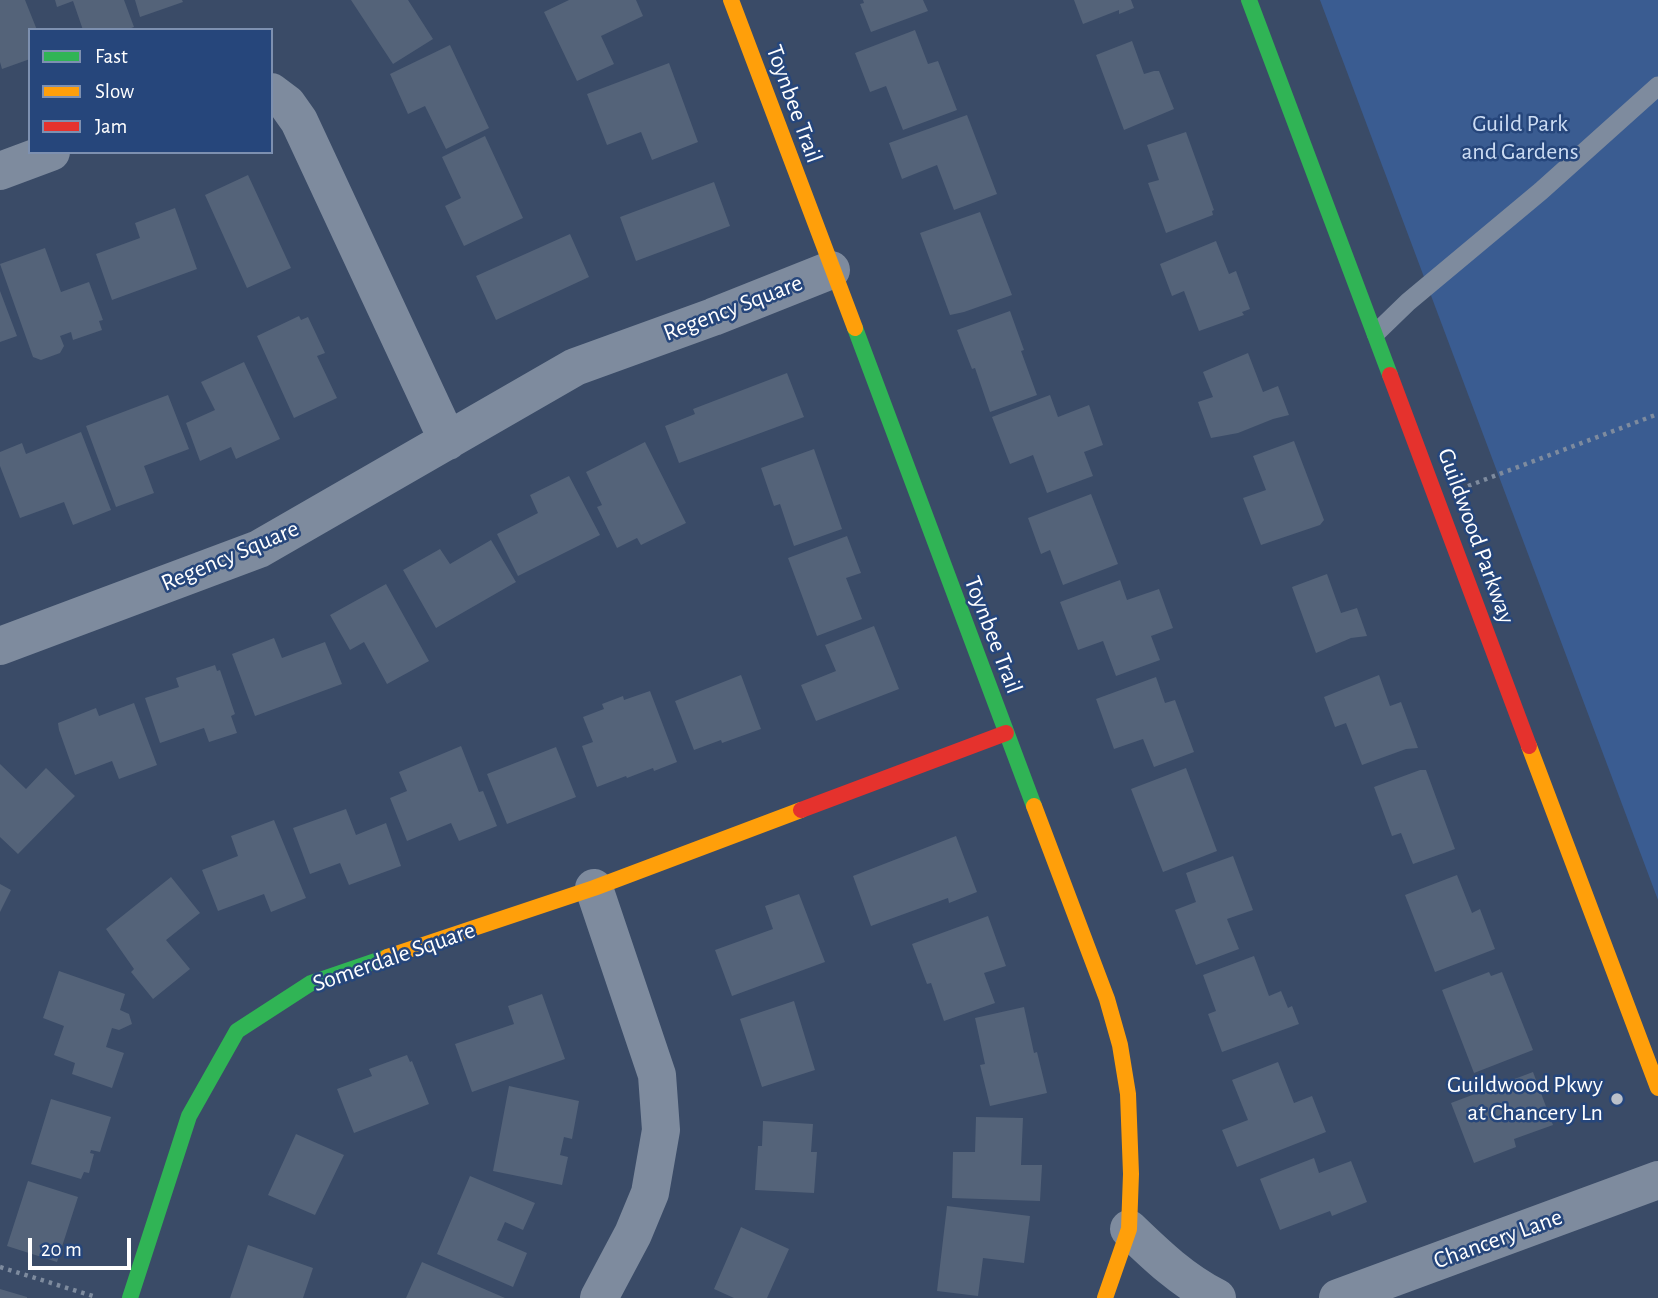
<!DOCTYPE html>
<html>
<head>
<meta charset="utf-8">
<style>
	body { margin:0 }
	#map { position:relative; width:1658px; height:1298px; overflow:hidden; background:#3a4b67; font-family:"Alegreya Sans",sans-serif }
	canvas { display:block }
	.legend { position:absolute; left:28px; top:28px; width:245px; height:126px; box-sizing:border-box; background:#26467b; border:2px solid #7d90b0; margin:0; padding:9px 12px; list-style:none; font-size:21px; color:#fff }
	.legend li { display:flex; align-items:center; gap:14px; height:35px }
	.legend b { width:35px; border:2px solid #7d90b0 }
	.scale { position:absolute; left:28px; top:1238px; width:103px; height:32px; box-sizing:border-box; border:4px solid #fff; border-top:0; padding-left:9px; font-size:21px; line-height:24px; white-space:nowrap; color:#fff; -webkit-text-stroke:5px #26467b; paint-order:stroke }
</style>
</head>
<body>
<div id="map">
<canvas width="1658" height="1298"></canvas>
<ul class="legend">
<li><b style="height:9px;background:#30b455"></b>Fast</li>
<li><b style="height:9px;background:#ff9f0a"></b>Slow</li>
<li><b style="height:9px;background:#e5322d"></b>Jam</li>
</ul>
<div class="scale">20 m</div>
</div>
<script>
const c = document.querySelector('canvas').getContext('2d');
c.lineJoin = 'round';
function fillPath(path, color) {
  c.fillStyle = color;
  c.fill(path, 'evenodd');
}
function stroke(path, color, width, dash) {
  c.strokeStyle = color;
  c.lineWidth = width;
  c.lineCap = dash ? 'butt' : 'round';
  c.setLineDash(dash || []);
  c.stroke(path);
}
function write(font, color, halo, rows, align = 'center') {
  c.font = font + ' "Alegreya Sans",sans-serif';
  c.lineWidth = 5;
  c.setLineDash([]);
  c.textBaseline = 'middle';
  c.strokeStyle = halo;
  c.fillStyle = color;
  for (const [text, x, y, turn = 0] of rows) {
    c.save();
    c.translate(x, y);
    c.rotate((+turn || 0) * Math.PI / 180);
    c.textAlign = isNaN(turn) ? turn : align;
    if (halo) c.strokeText(text, 0, 0);
    c.fillText(text, 0, 0);
    c.restore();
  }
}
fillPath(new Path2D(`
	M1320 0H1658V900Z`), '#3a5c91');
fillPath(new Path2D(`
	M0 0H25L37 30H30V59L2 69 0 62Z
	M55 0H124L134 27 126 30H83L73 1 57 7Z
	M135 0H182L183 2 140 17Z
	M351 0H408L433 39 393 64Z
	M569 0H636L643 16 601 36 614 64 577 81 544 12Z
	M863 0H923L928 11 871 32 860 4 864 3Z
	M1074 0H1131L1134 8 1119 14V10L1083 24Z
	M915 30 928 64 938 61 957 110 903 130 886 86 870 92 855 53Z
	M1132 41 1144 74 1154 71H1159L1174 109 1124 130 1096 55Z
	M450 45 489 128 446 149 425 106 408 114 390 74Z
	M669 63 698 142 652 160 641 132 607 145 587 94Z
	M967 115 997 194 954 210 937 165 902 179 889 143Z
	M1186 132 1214 210 1212 211 1213 215 1166 233 1148 183 1159 180 1147 145Z
	M485 136 523 218 464 246 445 206 461 198 442 157Z
	M248 175 291 268 247 288 205 195Z
	M714 182 730 226 636 261 620 217Z
	M175 208 197 269 112 300 96 254 140 238 135 223Z
	M980 212 1012 295 964 312 950 315 920 233Z
	M570 234 589 277 496 320 476 276Z
	M1216 241 1229 274 1236 271 1250 309 1242 312 1244 315 1199 331 1184 291 1172 296 1160 264Z
	M45 248 61 292 89 282 103 320 99 321 102 330 73 340 71 332 60 336 64 346 60 353 41 360 33 357 0 264Z
	M0 291 17 336 0 342Z
	M1010 311 1024 350 1021 351 1037 395 990 412 975 368 972 369 957 330Z
	M299 316 301 320 308 317 325 353 317 356 337 398 294 418 257 336Z
	M1248 353 1263 392 1278 386 1289 415 1273 419 1238 433 1211 438 1198 402 1213 397 1203 372Z
	M244 362 280 439 236 459 231 447 200 461 186 423 215 410 201 382Z
	M787 373 804 417 679 463 665 426 695 414 693 409Z
	M168 395 189 449 144 466 154 493 116 507 86 426Z
	M1050 395 1058 417 1089 405 1103 445 1084 452 1093 476 1047 493 1033 455 1010 464 992 417Z
	M81 432 111 510 73 525 64 502 20 518 0 466V452L22 443 26 454Z
	M1294 441 1324 520 1320 525 1261 545 1243 498 1266 490 1253 456Z
	M645 442 686 523 641 545 637 538 617 548 597 507 602 505 586 472Z
	M814 449 842 529 794 546 780 504 774 506 761 468Z
	M569 476 600 535 518 576 497 534 538 513 530 495Z
	M1091 494 1118 564 1063 585 1050 550 1041 554 1028 518Z
	M847 536 861 573 846 578 862 619 817 636 788 558Z
	M491 540 516 582 436 628 403 570 440 549 450 564Z
	M1327 574 1341 613 1357 608 1367 636 1351 638 1316 653 1292 587Z
	M1120 580 1127 600 1159 589 1173 628 1151 636 1160 660 1116 676 1103 641 1078 650 1060 602Z
	M386 584 429 661 387 684 364 642 350 650 330 615Z
	M874 626 899 689 816 721 801 685 836 671 825 645Z
	M274 638 282 658 325 642 342 684 255 716 232 654Z
	M215 665 217 671 220 670 235 714 231 716 237 733 209 742 204 728 160 743 145 698 179 687 176 678Z
	M741 675 761 729 722 743 721 740 694 750 675 701Z
	M1379 675 1390 706 1401 702 1418 748 1406 749 1362 765 1346 723 1335 727 1324 697Z
	M1156 677 1165 703 1175 700 1194 752 1154 767 1143 739 1114 749 1096 699Z
	M650 691 677 762 654 771 653 768 627 778 626 776 597 787 582 746 593 742 583 717 604 709 602 704 623 696 624 700Z
	M134 703 157 765 119 779 112 761 75 775 59 730 58 723 96 708 99 716Z
	M461 746 479 792 483 791 497 826 459 841 451 823 407 841 390 798 407 791 399 772Z
	M556 747 576 797 507 824 487 774Z
	M0 764 26 789 46 768 75 796 18 854 0 837Z
	M1186 768 1217 851 1163 872 1131 789Z
	M1420 770H1426L1455 849 1413 864 1401 833 1392 836 1374 787Z
	M346 809 356 835 386 823 401 866 349 885 340 863 310 874 293 828Z
	M274 820 306 898 271 912 264 894 218 911 202 870 238 856 231 836Z
	M956 836 977 892 949 903 948 898 871 926 853 876Z
	M1233 856 1253 910 1227 919 1239 949 1196 965 1175 910 1196 902 1186 873Z
	M1457 875 1472 913 1480 909 1495 949 1435 972 1405 895Z
	M171 877 200 913 166 940 190 969 153 999 131 972 134 969 106 929Z
	M0 884 11 890 0 912Z
	M799 894 825 962 732 996 715 950 773 929 765 906Z
	M988 916 1006 966 984 973 995 1003 944 1021 931 983 927 984 912 944Z
	M1254 956 1269 996 1281 991 1288 1008 1292 1006 1299 1024 1222 1052 1208 1014 1216 1011 1203 975Z
	M59 971 125 994 120 1010 129 1014 132 1024 119 1030 112 1028 106 1047 124 1053 112 1088 72 1074 75 1063 54 1055 64 1026 43 1018Z
	M1489 972 1491 976 1502 972 1533 1050 1474 1073 1442 990Z
	M542 994 565 1059 472 1092 455 1044 514 1024 508 1006Z
	M794 1001 815 1070 762 1087 740 1019Z
	M1024 1007 1034 1053 1037 1052 1047 1093 990 1106 980 1065 985 1064 975 1018Z
	M407 1055 410 1062 412 1061 429 1104 354 1133 337 1089 372 1076 369 1069Z
	M1278 1062 1294 1103 1312 1096 1326 1132 1237 1167 1222 1130 1248 1120 1232 1080Z
	M1533 1072 1553 1125 1514 1139 1516 1147 1474 1163 1451 1103Z
	M509 1086 579 1101 572 1139 564 1137 560 1155 568 1157 562 1185 493 1171Z
	M51 1099 111 1117 100 1152 91 1150 90 1153 94 1154 89 1173 84 1172 81 1179 31 1164Z
	M976 1117 1023 1118 1021 1165H1042L1040 1201 952 1198 953 1152H975Z
	M763 1121 813 1124 811 1152H817L814 1193 755 1190 758 1146H762Z
	M296 1134 344 1155 315 1215 268 1195Z
	M1314 1158 1319 1173 1351 1161 1367 1202 1332 1216 1330 1211 1280 1230 1260 1179Z
	M470 1176 535 1203 523 1230 505 1222 497 1240 527 1253 513 1287 437 1254Z
	M28 1181 78 1197 57 1262 7 1246Z
	M947 1206 1030 1216 1024 1263 983 1258 978 1296 937 1291Z
	M741 1227 789 1249 767 1298H734L714 1289Z
	M248 1245 313 1268 303 1298H230Z
	M422 1262 505 1298H406Z
	M0 1289 27 1297V1298H0Z`), '#546379');
stroke(new Path2D(`
	M1468 486 1658 414
	M0 1267 96 1297`), '#7e8b9e', 4.5, [3.5, 5]);
stroke(new Path2D(`
	M1376 333 1408 302 1541 191 1658 86`), '#7e8b9e', 19);
stroke(new Path2D(`
	M271 92 287 104 299 121 448 441
	M0 171 51 152
	M0 646 259 549 575 367 713 317 831 270
	M594 888 657 1075 661 1130 650 1193 633 1234 599 1298
	M1129 1229C1157 1256 1182 1280 1217 1298
	M1338 1298 1658 1180`), '#7e8b9e', 38);
stroke(new Path2D(`
	M1249 0 1390 375
	M855 328 1034 806
	M130 1298 189 1116 237 1031 311 983 387 957`), '#30b455', 16);
stroke(new Path2D(`
	M731 0 855 328
	M1529 746 1658 1088
	M1034 806 1107 999 1120 1045 1128 1094 1131 1174 1129 1229 1105 1298
	M387 957 594 888 801 810`), '#ff9f0a', 16);
stroke(new Path2D(`
	M1390 375 1529 746
	M801 810 1006 733`), '#e5322d', 16);
for (const [x, y, r, color] of [
	[1617,1099,7,"#bac0ca"]
]) {
  const dot = new Path2D();
  dot.arc(x, y, r, 0, 2 * Math.PI);
  c.fillStyle = color;
  c.fill(dot);
  stroke(dot, '#26467b', 2.5);
}
write('24px', '#fff', '#26467b', [
	["Toynbee Trail",794,104,70],
	["Regency Square",733,308,-21],
	["Guildwood Parkway",1476,536,70],
	["Regency Square",230,556,-23],
	["Toynbee Trail",993,635,69],
	["Somerdale Square",394,957,-19],
	["Chancery Lane",1498,1239,-20]
]);
write('24px', '#ccdcf3', '#26467b', [
	["Guild Park",1520,124],
	["and Gardens",1520,152]
]);
write('24px', '#fff', '#26467b', [
	["Guildwood Pkwy",1603,1085],
	["at Chancery Ln",1603,1113]
], 'right');
</script>
</body>
</html>
